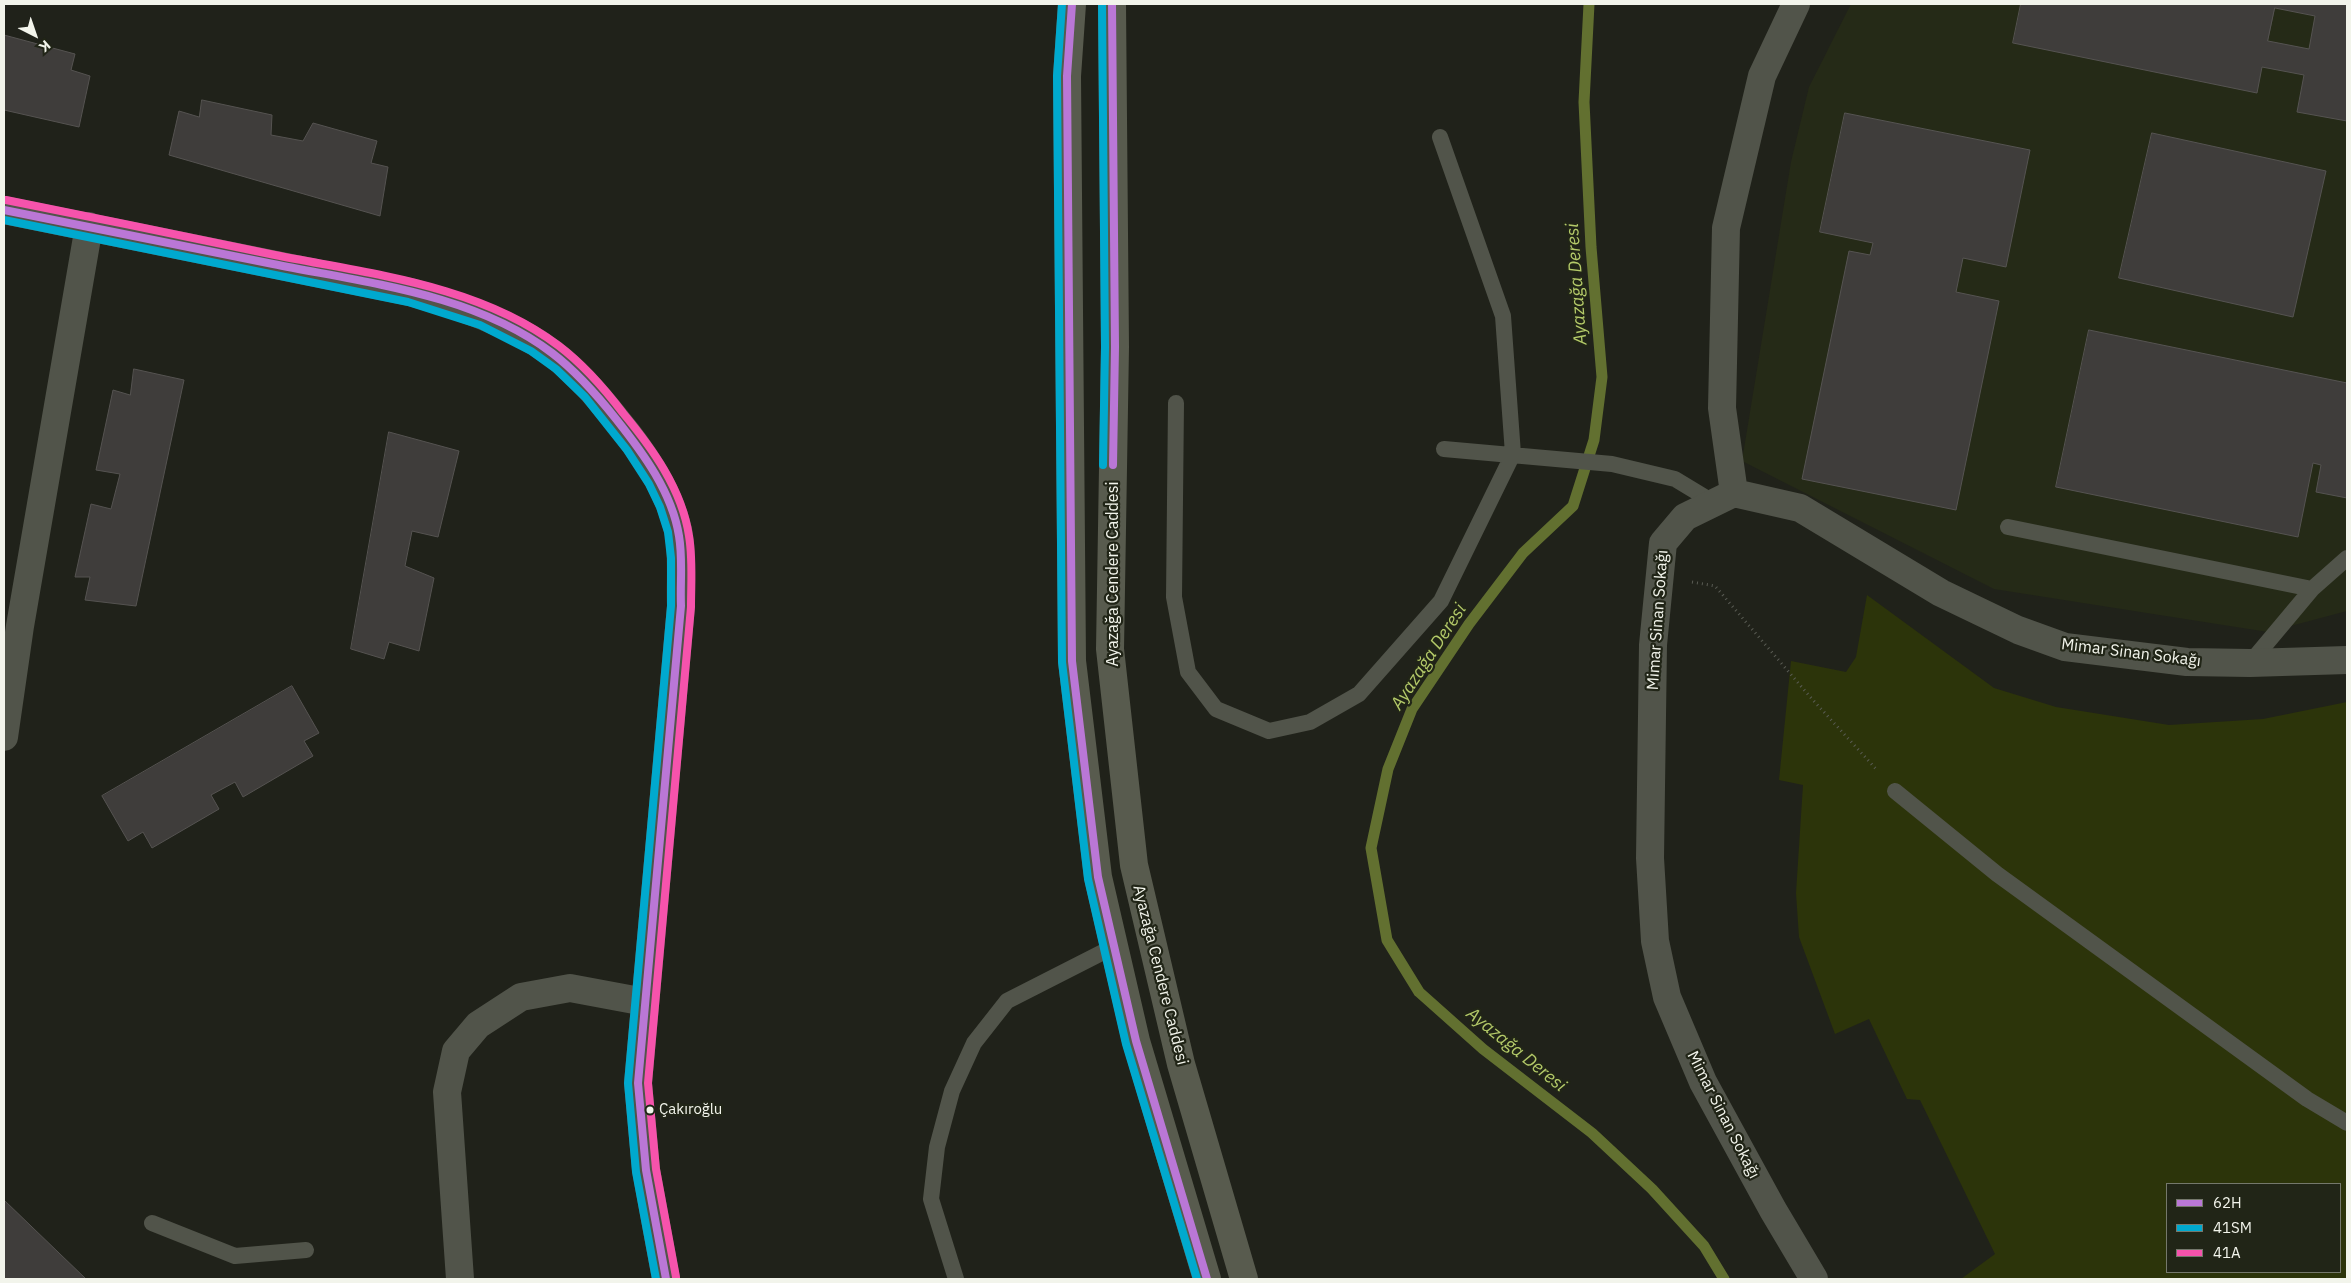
<!DOCTYPE html>
<html>
<head>
<meta charset="utf-8">
<style>
	body { margin:0 }
	#map { position:relative; width:2351px; height:1283px; overflow:hidden; background:#20221a; font-family:"IBM Plex Sans",sans-serif }
	canvas { display:block }
	.frame { position:absolute; inset:0; border:5px solid #f2f4eb; pointer-events:none }
	.legend { position:absolute; left:2166px; top:1183px; width:175px; height:90px; box-sizing:border-box; background:#212517; border:1px solid #75786c; margin:0; padding:6px 9px; list-style:none; font-size:15px; color:#f2f4eb }
	.legend li { display:flex; align-items:center; gap:10px; height:25px }
	.legend b { width:25px; border:1px solid #75786c }
	.north { position:absolute; left:10px; top:10px; width:50px; height:50px; -webkit-text-stroke:4px #212517; paint-order:stroke; rotate:139deg; font-size:14px; font-weight:700; line-height:20px; text-align:center; color:#f2f4eb }
	.north::after { content:''; display:block; margin:auto; width:18px; height:22px; background:#f2f4eb; clip-path:polygon(50% 0,100% 100%,50% 72%,0 100%) }
</style>
</head>
<body>
<div id="map">
<canvas width="2351" height="1283"></canvas>
<div class="frame"></div>
<ul class="legend">
<li><b style="height:6px;background:#ba77d6"></b>62H</li>
<li><b style="height:6px;background:#00a9ce"></b>41SM</li>
<li><b style="height:6px;background:#f653ac"></b>41A</li>
</ul>
<div class="north">K</div>
</div>
<script>
const c = document.querySelector('canvas').getContext('2d');
c.lineJoin = 'round';
function fillPath(path, color) {
  c.fillStyle = color;
  c.fill(path, 'evenodd');
}
function stroke(path, color, width, dash) {
  c.strokeStyle = color;
  c.lineWidth = width;
  c.lineCap = dash ? 'butt' : 'round';
  c.setLineDash(dash || []);
  c.stroke(path);
}
function write(font, color, halo, rows, align = 'center') {
  c.font = font + ' "IBM Plex Sans",sans-serif';
  c.lineWidth = 4.5;
  c.setLineDash([]);
  c.textBaseline = 'middle';
  c.strokeStyle = halo;
  c.fillStyle = color;
  for (const [text, x, y, turn = 0] of rows) {
    c.save();
    c.translate(x, y);
    c.rotate((+turn || 0) * Math.PI / 180);
    c.textAlign = isNaN(turn) ? turn : align;
    if (halo) c.strokeText(text, 0, 0);
    c.fillText(text, 0, 0);
    c.restore();
  }
}
fillPath(new Path2D(`
	M1851 4H2347V611L2268 632 1994 589 1742 461 1791 162 1809 87Z`), '#252a17');
fillPath(new Path2D(`
	M1867 595 1994 688 2056 707 2169 725 2263 719 2347 702V1279H1961L1995 1254 1920 1100 1907 1099 1869 1019 1835 1034 1799 937 1796 893 1803 785 1779 780 1791 661 1846 672 1856 657ZM2167 1184H2340V1272H2167Z`), '#2c340a');
stroke(new Path2D(`
	M1589 4 1584 102 1591 247 1602 377 1594 440 1573 506 1523 553 1469 624 1412 709 1388 769 1371 848 1387 940 1419 992 1483 1049 1592 1133 1652 1189 1704 1246 1724 1279`), '#627030', 11);
const building = new Path2D(`
	M2021 4H2347V121L2297 112 2304 75 2262 67 2257 93 2013 43ZM2275 8 2315 16 2309 49 2268 41Z
	M4 35 75 54 71 70 90 76 79 127 4 110Z
	M202 100 272 115 271 135 303 141 313 123 377 141 371 163 388 167 380 216 169 155 179 111 199 117Z
	M1845 113 2030 150 2006 267 1963 258 1956 292 1999 301 1956 510 1802 479 1849 251 1870 255 1873 243 1820 232Z
	M2152 133 2326 171 2293 317 2119 278Z
	M2089 330 2347 383V498L2316 492 2321 465 2313 463 2298 537 2056 487Z
	M134 369 184 380 136 606 85 600 90 577H75L91 504 111 509 120 474 96 470 113 390 130 395Z
	M389 432 459 451 438 537 412 531 405 566 434 578 419 651 389 642 384 659 351 649Z
	M292 686 319 733 304 741 313 756 243 797 235 782 211 795 219 809 152 848 143 832 128 841 102 796Z
	M4 1200 86 1279H4Z`);
fillPath(building, '#3f3d3b');
stroke(building, '#555351', 1);
stroke(new Path2D(`
	M1692 582 1715 586 1812 699 1877 770`), '#5a5c54', 3, [1, 4]);
stroke(new Path2D(`
	M1176 403 1174 597 1188 672 1216 709 1269 731 1310 722 1359 694 1441 601 1513 454 1503 316 1440 137
	M1444 449 1612 464 1675 479 1713 502
	M2008 527 2312 589
	M2250 663 2312 589 2347 558
	M1895 791 1997 874 2307 1099 2347 1123
	M152 1223 235 1256 306 1250
	M956 1279 931 1199 937 1147 952 1091 974 1043 1007 1001 1115 946`), '#51544a', 16);
stroke(new Path2D(`
	M1734 493 1722 408 1726 228 1762 76 1796 4
	M4 737 20 626 89 226
	M460 1279 447 1092 456 1051 478 1025 521 997 570 988 645 1002
	M1814 1279 1773 1210 1703 1082 1667 997 1655 941 1650 858 1653 645 1663 543 1685 517 1734 493 1800 508 1941 593 2018 630 2065 647 2187 662 2250 663 2347 660`), '#51544a', 28);
stroke(new Path2D(`
	M4 210 410 292C459 306 510 322 552 353 581 375 605 405 627 433 650 463 669 493 678 530 683 552 680 583 681 606L638 1083 646 1170 666 1279`), '#51544a', 28);
stroke(new Path2D(`
	M1072 4 1067 76 1072 661 1098 877 1136 1041 1207 1279
	M1112 4 1115 347 1110 649 1134 865 1181 1064 1244 1279`), '#585b4e', 28);
stroke(new Path2D(`
	M1072 4 1067 76 1072 661 1098 877 1136 1041 1207 1279
	M1112 4 1115 347 1113 465
	M4 210C94 228 183 246 273 264 367 283 474 294 552 353 577 372 597 395 616 419 643 453 672 492 679 536 683 559 680 583 681 606L638 1083 646 1170 666 1279`), '#ba77d6', 8);
stroke(new Path2D(`
	M1062 4 1057 76 1062 662 1088 879 1126 1044 1197 1279
	M1102 4 1105 347 1103 465
	M4 220 408 302 480 325 531 351 556 369 585 397 627 450 649 484 660 507 668 532 671 558V606L628 1083 636 1172 656 1279`), '#00a9ce', 8);
stroke(new Path2D(`
	M6 200C96 218 185 236 275 255 370 274 479 285 559 346 584 365 604 388 623 413 652 448 682 489 689 536 693 559 691 583 691 607L648 1083 656 1169 676 1277`), '#f653ac', 8);
for (const [x, y, r, color] of [
	[650,1110,4.5,"#f2f4eb"]
]) {
  const dot = new Path2D();
  dot.arc(x, y, r, 0, 2 * Math.PI);
  c.fillStyle = color;
  c.fill(dot);
  stroke(dot, '#212517', 2);
}
write('15px', '#f2f4eb', '#212517', [
	["Çakıroğlu",659,1110]
], 'left');
write('16px', '#f2f4eb', '#212517', [
	["Ayazağa Cendere Caddesi",1113,574,-90],
	["Mimar Sinan Sokağı",1658,620,-86],
	["Mimar Sinan Sokağı",2131,653,7],
	["Ayazağa Cendere Caddesi",1160,975,76],
	["Mimar Sinan Sokağı",1723,1115,63]
]);
write('italic 18px', '#b4ca69', '#212517', [
	["Ayazağa Deresi",1577,284,-94],
	["Ayazağa Deresi",1429,657,-57],
	["Ayazağa Deresi",1516,1050,39]
]);
</script>
</body>
</html>
